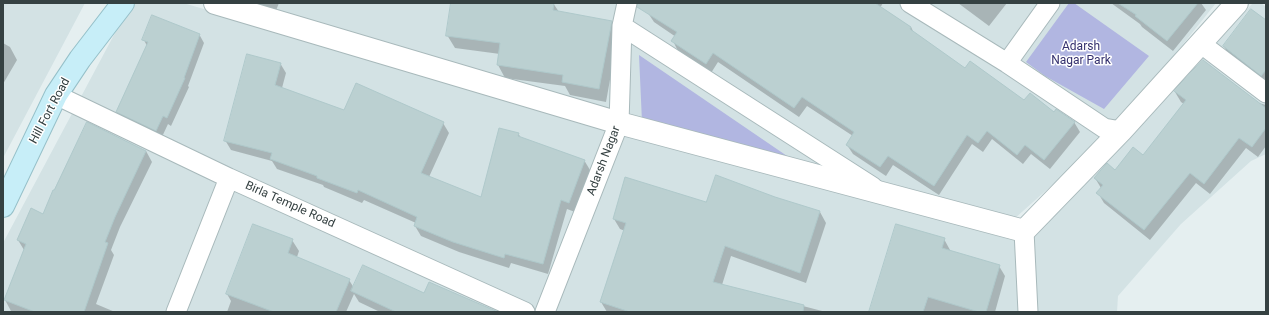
<!DOCTYPE html>
<html>
<head>
<meta charset="utf-8">
<style>
	body { margin:0 }
	#map { position:relative; width:1269px; height:315px; overflow:hidden; background:#e5eff0; font-family:Roboto,sans-serif }
	canvas { display:block }
	.frame { position:absolute; inset:0; border:4px solid #354142; pointer-events:none }
</style>
</head>
<body>
<div id="map">
<canvas width="1269" height="315"></canvas>
<div class="frame"></div>
</div>
<script>
const c = document.querySelector('canvas').getContext('2d');
c.lineJoin = 'round';
function fillPath(path, color) {
  c.fillStyle = color;
  c.fill(path, 'evenodd');
}
function stroke(path, color, width, dash) {
  c.strokeStyle = color;
  c.lineWidth = width;
  c.lineCap = dash ? 'butt' : 'round';
  c.setLineDash(dash || []);
  c.stroke(path);
}
function write(font, color, halo, rows, align = 'center') {
  c.font = font + ' Roboto,sans-serif';
  c.lineWidth = 3;
  c.setLineDash([]);
  c.textBaseline = 'middle';
  c.strokeStyle = halo;
  c.fillStyle = color;
  for (const [text, x, y, turn = 0] of rows) {
    c.save();
    c.translate(x, y);
    c.rotate((+turn || 0) * Math.PI / 180);
    c.textAlign = isNaN(turn) ? turn : align;
    if (halo) c.strokeText(text, 0, 0);
    c.fillText(text, 0, 0);
    c.restore();
  }
}
fillPath(new Path2D(`
	M3 3H85L3 158Z
	M131 3H183L1015 241 1119 141 1253 3H1261L1266 7V154L1251 161 1181 224 1118 296 1117 312H3V243Z
	M210 3H1216L1117 127 1004 228Z`), '#d3e2e4');
fillPath(new Path2D(`
	M1069 3H1074L1149 56 1104 109 1045 76 1026 62Z
	M639 55 790 158 642 122Z`), '#b1b6e1');
fillPath(new Path2D(`
	M248 3H279L275 13Z
	M452 3H553L559 12 611 22 618 35 606 102 570 95 565 86 505 78 498 65 500 54 455 48 447 35Z
	M654 3H883L880 8 911 27 914 33 965 70 1025 101 1074 122 1080 132 1050 169 1031 154 1023 164 992 139 983 152 972 144 939 195 893 165 886 176 853 154 847 145 853 136 807 106 799 117 718 62 711 73 678 51 673 41 676 37 654 22 648 13Z
	M958 3H1007L989 26Z
	M1111 3H1201L1206 10 1173 51 1142 27 1140 24Z
	M1266 21V84L1230 57 1224 46Z
	M199 34 204 43 188 86 189 87 171 126 168 124 161 139 122 120 117 112 147 46 144 40Z
	M3 43 10 47 17 60 3 84Z
	M280 63 286 73 282 88 345 111 443 123 449 133 429 177 482 198 518 133 521 138 584 160 590 170 575 212 567 209 548 274 511 263 509 268 459 252 421 236 415 226 416 223 364 200 362 203 324 187 323 185 277 169 272 161 231 150 225 140Z
	M1175 92 1259 103 1266 105V146L1258 157 1246 148 1210 194 1196 183 1150 240 1104 203 1098 193 1101 188 1095 178 1115 171 1144 156 1184 104 1181 102Z
	M146 151 152 162 120 227 111 250 114 255 96 304 115 312H14L11 311 5 300 24 250 18 240 43 215Z
	M775 198 820 212 826 223 806 283 731 256 722 285 826 312H607L601 302 625 231 620 229 614 219 707 203Z
	M944 239 950 250V251L999 266 1005 276 995 312H871Z
	M292 240 299 251 297 257 349 280 354 288 424 294 476 312H380L359 302 354 294 346 312H227L231 301 227 294Z`), '#0003');
const building = new Path2D(`
	M451 3H554L553 10 612 21 599 89 562 82 563 75 497 65 500 43 446 36Z
	M638 3H875L911 27 910 29 965 68 970 61 1024 100 1030 93 1054 112 1056 109 1075 122 1044 160 1025 145 1017 155 987 131 978 143 967 135 934 186 888 156 880 167 846 145 854 132 802 97 794 108 713 53 706 64 671 41 677 32 637 7Z
	M1118 3H1198L1167 41 1135 16 1136 15Z
	M1251 9 1266 20V70L1261 76 1223 46Z
	M152 15 200 34 184 78H185L167 118 163 116 156 131 116 112 148 42 142 40Z
	M247 54 281 63 275 85 344 110 356 83 444 122 421 173 481 197 499 128 519 133 518 136 585 160 569 203 561 200 543 264 505 254 504 258 453 242 414 226 417 217 358 190 357 193 317 178V176L270 159 272 153 224 141Z
	M1203 60 1266 108V128L1252 147 1239 138 1204 184 1190 173 1144 230 1096 193 1103 185 1094 178 1107 163 1115 170 1133 147 1143 155 1186 100 1174 91Z
	M87 122 146 151 115 217 105 242 108 243 84 312H35L4 300 26 244 17 240 31 208 43 214 53 190H54Z
	M716 175 775 197 820 211 800 273 725 246 713 282 804 305 803 312H630L600 302 626 223 613 219 625 177 706 202Z
	M253 224 293 239 288 253 350 279 336 312H274L226 294Z
	M896 224 945 238 942 248 1000 265 986 312H979L928 297 923 312H869Z
	M363 265 424 293 429 282 498 312H396L351 291Z`);
fillPath(building, '#bbd0d1');
stroke(building, '#afc9cb', 1);
const minor = new Path2D(`
	M910 3 1007 63 1104 128 1121 131
	M622 26 873 187
	M1200 43 1266 93
	M1007 63 1050 3
	M56 95 229 178 525 312
	M1024 231 1028 312
	M176 312 229 178
	M545 312 619 123 622 26 627 3`);
const tertiary = new Path2D(`
	M215 3 619 123 1024 231 1121 131 1237 3`);
const secondary = new Path2D(`
	M3 206 56 95 80 59 123 3`);
stroke(minor, '#a8b9bb', 21);
stroke(tertiary, '#a8b9bb', 24);
stroke(secondary, '#96c0c9', 24);
stroke(minor, '#fff', 19);
stroke(tertiary, '#fff', 22);
stroke(secondary, '#c7eef8', 22);
write('12px', '#332f6d', '#fff', [
	["Adarsh",1081,47],
	["Nagar Park",1081,61]
]);
write('12px', '#354142', '#fff', [
	["Hill Fort Road",50,111,-62],
	["Adarsh Nagar",604,161,-69],
	["Birla Temple Road",290,205,24]
]);
</script>
</body>
</html>
